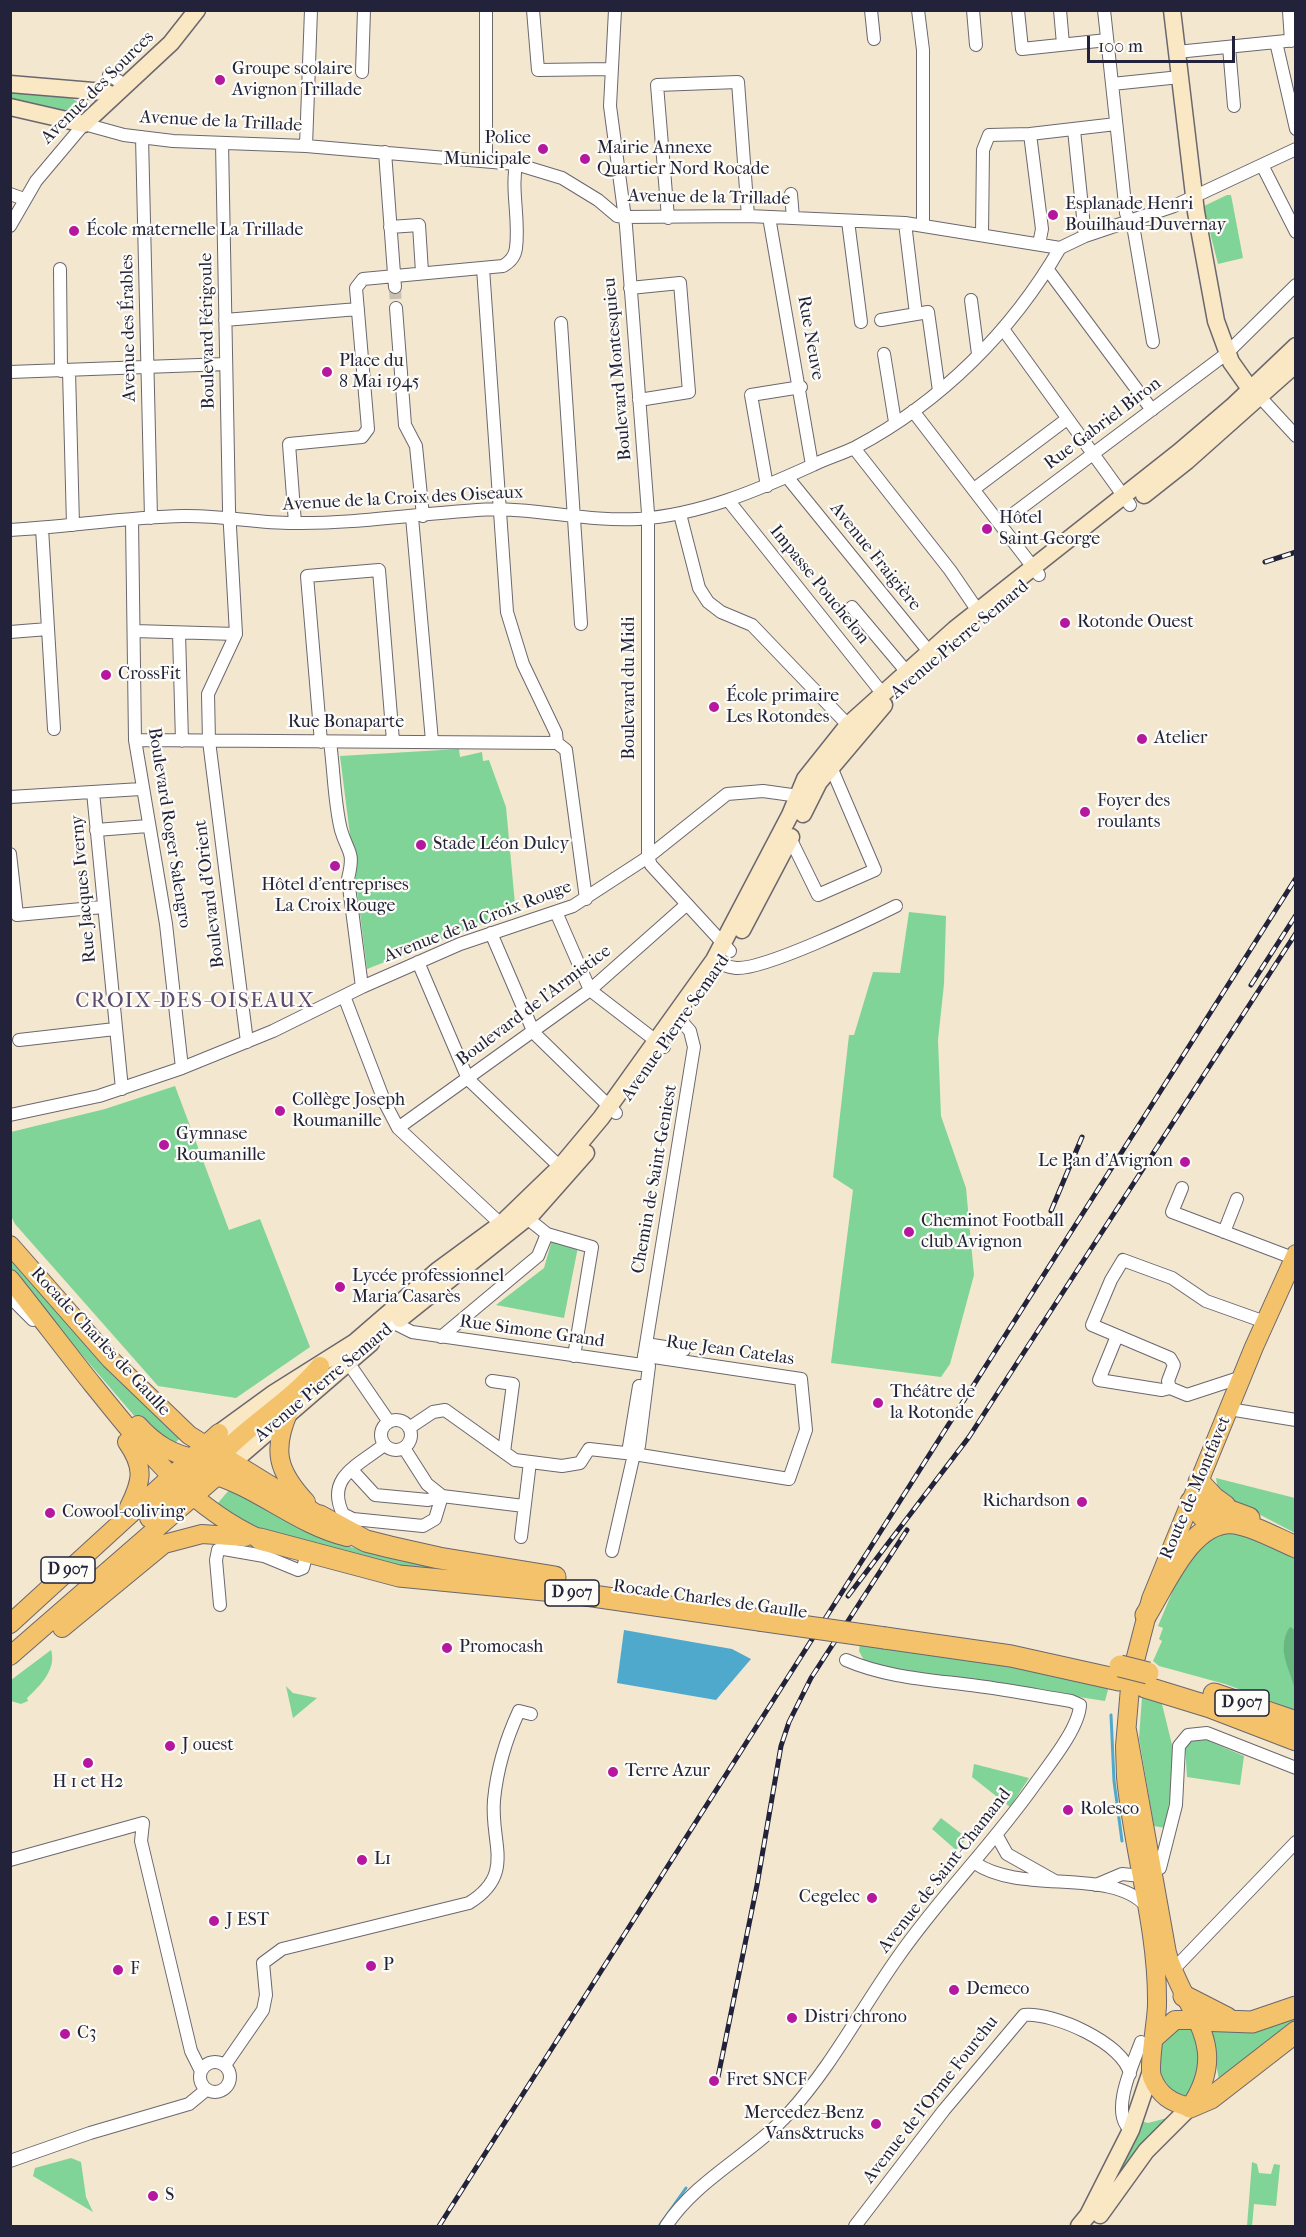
<!DOCTYPE html>
<html>
<head>
<meta charset="utf-8">
<style>
	body { margin:0 }
	#map { position:relative; width:1306px; height:2237px; overflow:hidden; background:#f3e7cf; font-family:"IM FELL French Canon",serif }
	canvas { display:block }
	.frame { position:absolute; inset:0; border:12px solid #22223b; pointer-events:none }
	.scale { position:absolute; left:1087px; top:36px; width:148px; height:27px; box-sizing:border-box; border:3px solid #22223b; border-top:0; padding-left:8px; font-size:18px; line-height:21px; white-space:nowrap; color:#22223b; -webkit-text-stroke:4px #fdfcf7; paint-order:stroke }
</style>
</head>
<body>
<div id="map">
<canvas width="1306" height="2237"></canvas>
<div class="frame"></div>
<div class="scale">100 m</div>
</div>
<script>
const c = document.querySelector('canvas').getContext('2d');
c.lineJoin = 'round';
function fillPath(path, color) {
  c.fillStyle = color;
  c.fill(path, 'evenodd');
}
function stroke(path, color, width, dash) {
  c.strokeStyle = color;
  c.lineWidth = width;
  c.lineCap = dash ? 'butt' : 'round';
  c.setLineDash(dash || []);
  c.stroke(path);
}
function write(font, color, halo, rows, align = 'center') {
  c.font = font + ' "IM FELL French Canon",serif';
  c.lineWidth = 4.5;
  c.setLineDash([]);
  c.textBaseline = 'middle';
  c.strokeStyle = halo;
  c.fillStyle = color;
  for (const [text, x, y, turn = 0] of rows) {
    c.save();
    c.translate(x, y);
    c.rotate((+turn || 0) * Math.PI / 180);
    c.textAlign = isNaN(turn) ? turn : align;
    if (halo) c.strokeText(text, 0, 0);
    c.fillText(text, 0, 0);
    c.restore();
  }
}
fillPath(new Path2D(`
	M11 88C26 90 75 92 81 106L71 114 11 102Z
	M1227 195H1231L1243 258 1218 264 1204 209V206Z
	M459 749 460 757 482 752 483 761 489 760 506 807 516 915 487 922 367 969 340 756Z
	M909 912 946 916 944 984 938 1040 941 1116 966 1188 974 1275 950 1364 941 1377 831 1363 853 1190 833 1177 849 1035H854L873 972 900 973Z
	M175 1086 229 1230 260 1219 310 1347 236 1398 158 1386 15 1224 11 1216V1132L105 1109Z
	M552 1240 578 1247 564 1318 496 1305 544 1268Z
	M10 1254 180 1438 170 1448 148 1432 47 1314 11 1269Z
	M1216 1478 1295 1498V1533L1226 1497 1218 1490Z
	M229 1490 339 1544 402 1560 505 1575 418 1570 268 1534 220 1510 218 1503Z
	M1232 1530 1295 1556V1630L1290 1628C1274 1648 1293 1668 1295 1691 1296 1697 1295 1704 1295 1710L1225 1684 1159 1666 1153 1661 1162 1641 1159 1639 1163 1628 1158 1626 1182 1569 1202 1541Z
	M860 1642 1043 1672 1109 1686 1105 1701 866 1664 859 1651Z
	M51 1650C57 1669 40 1686 27 1698L28 1701 21 1704 11 1701V1680Z
	M286 1686 293 1693 317 1698 293 1718Z
	M1142 1697 1162 1704 1174 1753 1172 1785 1165 1828 1154 1826 1139 1738Z
	M1202 1738 1244 1756 1240 1785 1187 1777 1185 1747 1193 1739Z
	M974 1764 1029 1778 1010 1807 972 1777Z
	M941 1818 967 1838 956 1850 932 1829Z
	M1295 2013V2025L1219 2080 1209 2026 1260 2031Z
	M1193 2027 1202 2063 1188 2096 1181 2098C1156 2077 1151 2059 1170 2030Z
	M1167 2118 1160 2127 1104 2198 1140 2121 1148 2123Z
	M71 2158 81 2162 86 2197 93 2212 33 2176 35 2168Z
	M1252 2162 1257 2164 1259 2173 1271 2174 1274 2164 1280 2165 1276 2206 1254 2204 1252 2226H1247Z`), '#80d497');
fillPath(new Path2D(`
	M1290 1627 1295 1630V1690C1290 1669 1275 1647 1290 1627Z`), '#68b680');
fillPath(new Path2D(`
	M624 1630 732 1649 751 1659 716 1700 617 1683Z`), '#4ea9cc');
stroke(new Path2D(`
	M1111 1715 1114 1781 1122 1841
	M659 2226 686 2188`), '#4ea9cc', 3);
stroke(new Path2D(`
	M395 287 396 308`), '#c9c0b1', 12, [12, 6]);
const street = new Path2D(`
	M533 10 538 70 612 69
	M615 10 610 106 626 226 648 513V857L651 865 730 951
	M871 10 874 39
	M918 10 923 50V225
	M973 10 976 45
	M1018 10 1022 49 1107 40
	M1060 10 1063 44
	M1104 10 1126 213 1134 231 1153 342
	M1289 11 1291 41
	M1276 42 1296 129
	M1229 47 1234 106
	M1177 52 1296 40
	M362 72 364 10
	M109 75 125 85
	M1112 84 1180 77
	M1074 130 1085 236
	M1030 134 1042 229 1039 244
	M142 137 151 518
	M222 143 229 509 236 634 208 694 209 741 247 1042
	M306 146 311 10
	M385 152 395 287
	M486 161V10
	M1262 165 1296 232
	M10 194 24 199
	M791 194 793 218
	M769 217 812 465
	M668 218 657 85 738 82 748 216
	M848 221 861 322
	M905 223 916 314
	M10 226 36 181 84 124 124 135 173 141 306 146 516 164 562 178 598 200 617 216 625 217 748 216 905 223 1060 248 1085 236 1174 206 1296 149
	M390 227 419 225 422 272
	M982 235 983 150 989 135 1030 134 1116 124
	M483 268 507 612 523 664 556 733 557 743
	M60 269 61 371
	M1048 270 1152 410
	M630 288 680 283 689 392 639 400
	M971 300 978 354
	M396 308 405 425 416 446 423 516
	M225 320 358 309
	M881 320 928 312 939 391
	M561 323 581 624
	M1003 329 1130 505
	M884 354 895 422
	M69 371 73 525
	M10 372 226 364
	M1260 397 1296 436
	M913 411 1039 575
	M854 448 950 570 978 611
	M788 478 935 659
	M767 486 751 395 801 387
	M974 489 1067 419
	M728 500 882 693
	M680 514 699 588 708 602 721 612 752 625 848 725
	M412 517 432 741
	M132 520 135 740 166 924 182 1068
	M295 523 289 444 362 437 368 429 356 288 363 279 503 266C510 262 515 257 516 248 520 218 510 189 517 159
	M1001 523 1226 354 1296 285
	M42 528 54 729
	M10 530C68 527 126 517 183 516 220 515 256 523 293 523 354 524 415 514 477 510 531 506 584 522 638 519 700 515 758 490 813 465 827 458 842 454 856 447 941 402 1012 331 1060 248
	M852 607 911 677
	M134 631 236 634
	M10 632 48 629
	M179 633 182 741
	M135 740 557 743
	M321 742 307 576 379 570 393 741
	M330 742C334 770 334 802 341 830 348 854 355 850 348 879L362 987
	M557 743 566 750 586 899
	M93 792 122 1089
	M10 797 141 789
	M96 830 148 826
	M790 838 818 895 875 870 831 767
	M10 854 17 915 103 907
	M556 912 590 990 664 1047
	M491 933 534 1033 616 1113
	M714 960C720 964 728 967 736 968 764 970 866 921 896 906
	M418 962 468 1079 560 1167
	M344 996 385 1103 398 1128 505 1228
	M19 1040 115 1029
	M10 1115 99 1096 182 1068 273 1031 362 987 460 944 573 906 648 857 727 794 763 791 806 797
	M398 1128 590 990 686 905
	M1182 1188 1172 1212 1293 1258
	M527 1218 547 1234 592 1247 574 1356
	M1224 1232 1237 1199
	M10 1297 33 1320
	M386 1319 412 1332 642 1365
	M1117 1336 1099 1380 1162 1390 1170 1388
	M441 1337 538 1256 547 1234
	M646 1344 684 1350
	M644 1355 649 1366 639 1446 634 1454 789 1479 806 1430 801 1379 647 1356
	M345 1358 389 1422
	M643 1363 694 1047 690 1031 676 1015
	M1242 1377 1187 1395 1170 1388 1168 1381 1174 1365 1170 1358 1092 1325 1111 1280 1123 1260 1172 1278 1206 1301 1265 1322
	M492 1381 513 1384 504 1452
	M1229 1409 1296 1420
	M381 1435a15 15 0 1 1 30 0a15 15 0 1 1-30 0Z
	M409 1428 433 1412 445 1410 515 1460 562 1466 580 1463 589 1449 634 1454 612 1551
	M384 1445C359 1465 325 1477 343 1514L353 1519 423 1526 435 1519 442 1496
	M404 1448 427 1484 442 1496 524 1506
	M628 1453 639 1386
	M352 1470 375 1495 428 1500 442 1496
	M521 1537 530 1462
	M220 1605 216 1560 218 1550 224 1549 264 1556 298 1570 303 1568 307 1553
	M997 1836 1007 1854 1055 1881
	M10 1860 143 1823 141 1841 191 2051 201 2071
	M975 1863C1021 1895 1112 1867 1146 1906
	M1096 1885 1122 1874 1141 1876 1160 1868 1176 1805 1179 1746 1188 1735 1207 1733 1296 1768
	M1172 1971 1296 1842
	M200 2077a15 15 0 1 1 30 0a15 15 0 1 1-30 0Z
	M225 2065 263 2010 266 1995 263 1963 282 1949 469 1903C516 1874 490 1843 494 1800 497 1769 506 1739 519 1711L531 1714
	M1131 2130C1109 2114 1133 2064 1141 2042
	M10 2161 90 2133 189 2104 206 2090
	M666 2226C698 2178 751 2155 789 2113 832 2066 861 2009 898 1957 939 1898 991 1846 1033 1787 1047 1767 1079 1729 1080 1705L1071 1701C1040 1696 1009 1690 978 1686 935 1680 887 1678 846 1660
	M855 2226 944 2110 1024 2015C1053 2012 1124 2043 1130 2074`);
const secondary = new Path2D(`
	M1172 10 1196 212 1216 321 1231 362 1253 393 1257 396
	M10 84 105 92 113 96
	M10 107 84 124 171 43 197 10
	M1144 495 1187 461 1296 364
	M803 814 819 782 884 705
	M742 930 791 837
	M400 1319 533 1213 586 1153
	M219 1433 274 1393 355 1342 437 1271 501 1224 560 1167 601 1118 714 960 790 815 805 779 848 725 955 629 1179 452 1234 405 1296 346
	M233 1462 371 1343
	M1100 2215 1146 2151 1190 2107
	M1079 2226 1088 2215 1131 2130 1151 2071`);
const primary = new Path2D(`
	M10 1245 110 1359 189 1435 320 1516
	M10 1279C38 1314 65 1350 93 1385 142 1445 187 1506 260 1539
	M289 1411C272 1450 277 1471 306 1502
	M138 1425C155 1444 173 1455 198 1459
	M127 1442C145 1468 142 1481 129 1507
	M215 1462C246 1425 290 1403 320 1366
	M206 1473C256 1485 296 1525 347 1537
	M149 1518 201 1465 204 1446
	M10 1624 219 1433
	M62 1628 164 1544 202 1534 245 1537
	M10 1656 233 1462
	M1127 1730 1167 1953C1184 2013 1233 2044 1190 2107 1171 2103 1159 2095 1152 2077 1148 2065 1157 2021 1157 2004 1158 1928 1133 1852 1126 1777L1125 1746 1131 1676 1151 1599 1254 1347 1296 1254
	M1156 2037 1175 2020H1197`);
const highway = new Path2D(`
	M1199 1482 1214 1498 1225 1506
	M320 1516 366 1541 390 1547 439 1558 555 1577
	M1220 1523 1204 1518 1191 1502H1206L1249 1518
	M260 1539 399 1576 565 1592 759 1620
	M1146 1615C1165 1585 1192 1517 1235 1523 1255 1526 1277 1539 1296 1547
	M885 1638 1011 1656 1119 1680
	M1145 1687 1210 1707 1296 1740
	M1214 1694 1296 1722
	M1184 1996 1227 2018
	M1197 2020 1252 2022 1296 2007
	M1190 2107 1211 2098 1296 2032`);
stroke(street, '#6b676f', 14);
stroke(secondary, '#6b676f', 19);
stroke(primary, '#6b676f', 20);
stroke(highway, '#6b676f', 23);
stroke(street, '#fff', 12);
stroke(secondary, '#fae7c3', 16);
stroke(primary, '#f3c26a', 18);
stroke(highway, '#f3c26a', 21);
const rail = new Path2D(`
	M1265 562 1296 552
	M1251 985 1296 915
	M1051 1211 1082 1137
	M848 1596 969 1437 1296 933
	M718 2077 757 1885 781 1746 789 1722 811 1678 907 1530
	M439 2226 1296 878`);
stroke(rail, '#22223b', 5);
stroke(rail, '#fdfcf7', 3, [9]);
const highwayBridge = new Path2D(`
	M759 1620 885 1638
	M1120 1666 1148 1673`);
stroke(highwayBridge, '#6b676f', 23, []);
stroke(highwayBridge, '#f3c26a', 21);
for (const [x, y, r, color] of [
	[220,80,6,"#b5179e"],
	[543,149,6,"#b5179e"],
	[585,159,6,"#b5179e"],
	[1053,215,6,"#b5179e"],
	[74,231,6,"#b5179e"],
	[327,372,6,"#b5179e"],
	[987,529,6,"#b5179e"],
	[1065,623,6,"#b5179e"],
	[106,675,6,"#b5179e"],
	[714,707,6,"#b5179e"],
	[1142,739,6,"#b5179e"],
	[1085,812,6,"#b5179e"],
	[421,845,6,"#b5179e"],
	[335,866,6,"#b5179e"],
	[280,1111,6,"#b5179e"],
	[164,1145,6,"#b5179e"],
	[1185,1162,6,"#b5179e"],
	[909,1232,6,"#b5179e"],
	[340,1287,6,"#b5179e"],
	[878,1403,6,"#b5179e"],
	[1082,1502,6,"#b5179e"],
	[50,1513,6,"#b5179e"],
	[447,1648,6,"#b5179e"],
	[170,1746,6,"#b5179e"],
	[88,1763,6,"#b5179e"],
	[613,1772,6,"#b5179e"],
	[1068,1810,6,"#b5179e"],
	[362,1860,6,"#b5179e"],
	[872,1898,6,"#b5179e"],
	[214,1921,6,"#b5179e"],
	[371,1966,6,"#b5179e"],
	[118,1970,6,"#b5179e"],
	[954,1990,6,"#b5179e"],
	[792,2018,6,"#b5179e"],
	[65,2034,6,"#b5179e"],
	[714,2081,6,"#b5179e"],
	[876,2124,6,"#b5179e"],
	[153,2196,6,"#b5179e"]
]) {
  const dot = new Path2D();
  dot.arc(x, y, r, 0, 2 * Math.PI);
  c.fillStyle = color;
  c.fill(dot);
  stroke(dot, '#fdfcf7', 2);
}
for (const [x, y, w] of [
	[68,1570,54],
	[572,1593,54],
	[1242,1703,54]
]) {
  const box = new Path2D();
  box.roundRect(x - w / 2, y - 13, w, 26, 4.5);
  c.fillStyle = '#fdfcf7';
  c.fill(box);
  stroke(box, '#22223b', 1.5);
}
write('bold 16px', '#22223b', null, [
	["D 907",68,1570],
	["D 907",572,1593],
	["D 907",1242,1703]
]);
write('18px', '#22223b', '#fdfcf7', [
	["Groupe scolaire",232,70],
	["Avignon Trillade",232,91],
	["Police",531,139,"right"],
	["Municipale",531,160,"right"],
	["Mairie Annexe",597,149],
	["Quartier Nord Rocade",597,170],
	["Esplanade Henri",1065,205],
	["Bouilhaud-Duvernay",1065,226],
	["École maternelle La Trillade",86,231],
	["Place du",339,362],
	["8 Mai 1945",339,383],
	["Hôtel",999,519],
	["Saint-George",999,540],
	["Rotonde Ouest",1077,623],
	["CrossFit",118,675],
	["École primaire",726,697],
	["Les Rotondes",726,718],
	["Atelier",1154,739],
	["Foyer des",1097,802],
	["roulants",1097,823],
	["Stade Léon Dulcy",433,845],
	["Hôtel d'entreprises",335,886,"center"],
	["La Croix Rouge",335,907,"center"],
	["Collège Joseph",292,1101],
	["Roumanille",292,1122],
	["Gymnase",176,1135],
	["Roumanille",176,1156],
	["Le Pan d'Avignon",1173,1162,"right"],
	["Cheminot Football",921,1222],
	["club Avignon",921,1243],
	["Lycée professionnel",352,1277],
	["Maria Casarès",352,1298],
	["Théâtre de",890,1393],
	["la Rotonde",890,1414],
	["Richardson",1070,1502,"right"],
	["Cowool-coliving",62,1513],
	["Promocash",459,1648],
	["J ouest",182,1746],
	["Terre Azur",625,1772],
	["H 1 et H2",88,1783,"center"],
	["Rolesco",1080,1810],
	["L1",374,1860],
	["Cegelec",860,1898,"right"],
	["J EST",226,1921],
	["P",383,1966],
	["F",130,1970],
	["Demeco",966,1990],
	["Distri chrono",804,2018],
	["C3",77,2034],
	["Fret SNCF",726,2081],
	["Mercedez-Benz",864,2114,"right"],
	["Vans&trucks",864,2135,"right"],
	["S",165,2196]
], 'left');
write('18px', '#22223b', '#fdfcf7', [
	["Avenue des Sources",98,88,-45],
	["Avenue de la Trillade",221,122,3],
	["Avenue de la Trillade",709,198,1],
	["Avenue des Érables",129,328,-91],
	["Boulevard Férigoule",208,331,-91],
	["Rue Neuve",810,338,80],
	["Boulevard Montesquieu",618,369,-95],
	["Rue Gabriel Biron",1103,424,-37],
	["Avenue de la Croix des Oiseaux",403,499,-3],
	["Avenue Fraigière",875,557,51],
	["Impasse Pouchelon",819,585,51],
	["Avenue Pierre Semard",960,640,-40],
	["Boulevard du Midi",630,688,-90],
	["Rue Bonaparte",346,723],
	["Boulevard Roger Salengro",169,828,81],
	["Rue Jacques Iverny",84,889,-95],
	["Boulevard d'Orient",210,894,-97],
	["Avenue de la Croix Rouge",478,922,-21],
	["Boulevard de l'Armistice",534,1006,-37],
	["Avenue Pierre Semard",676,1028,-55],
	["Chemin de Saint-Geniest",655,1179,-80],
	["Rue Simone Grand",532,1332,8],
	["Rocade Charles de Gaulle",100,1342,47],
	["Rue Jean Catelas",730,1351,8],
	["Avenue Pierre Semard",324,1383,-40],
	["Route de Montfavet",1196,1488,-67],
	["Rocade Charles de Gaulle",710,1600,8],
	["Avenue de Saint-Chamand",945,1871,-52],
	["Avenue de l'Orme Fourchu",931,2100,-52]
]);
c.letterSpacing = '1.5px';
write('21px', '#5c4b6d', '#fdfcf7', [
	["CROIX-DES-OISEAUX",195,1002]
]);
c.letterSpacing = '0px';
</script>
</body>
</html>
